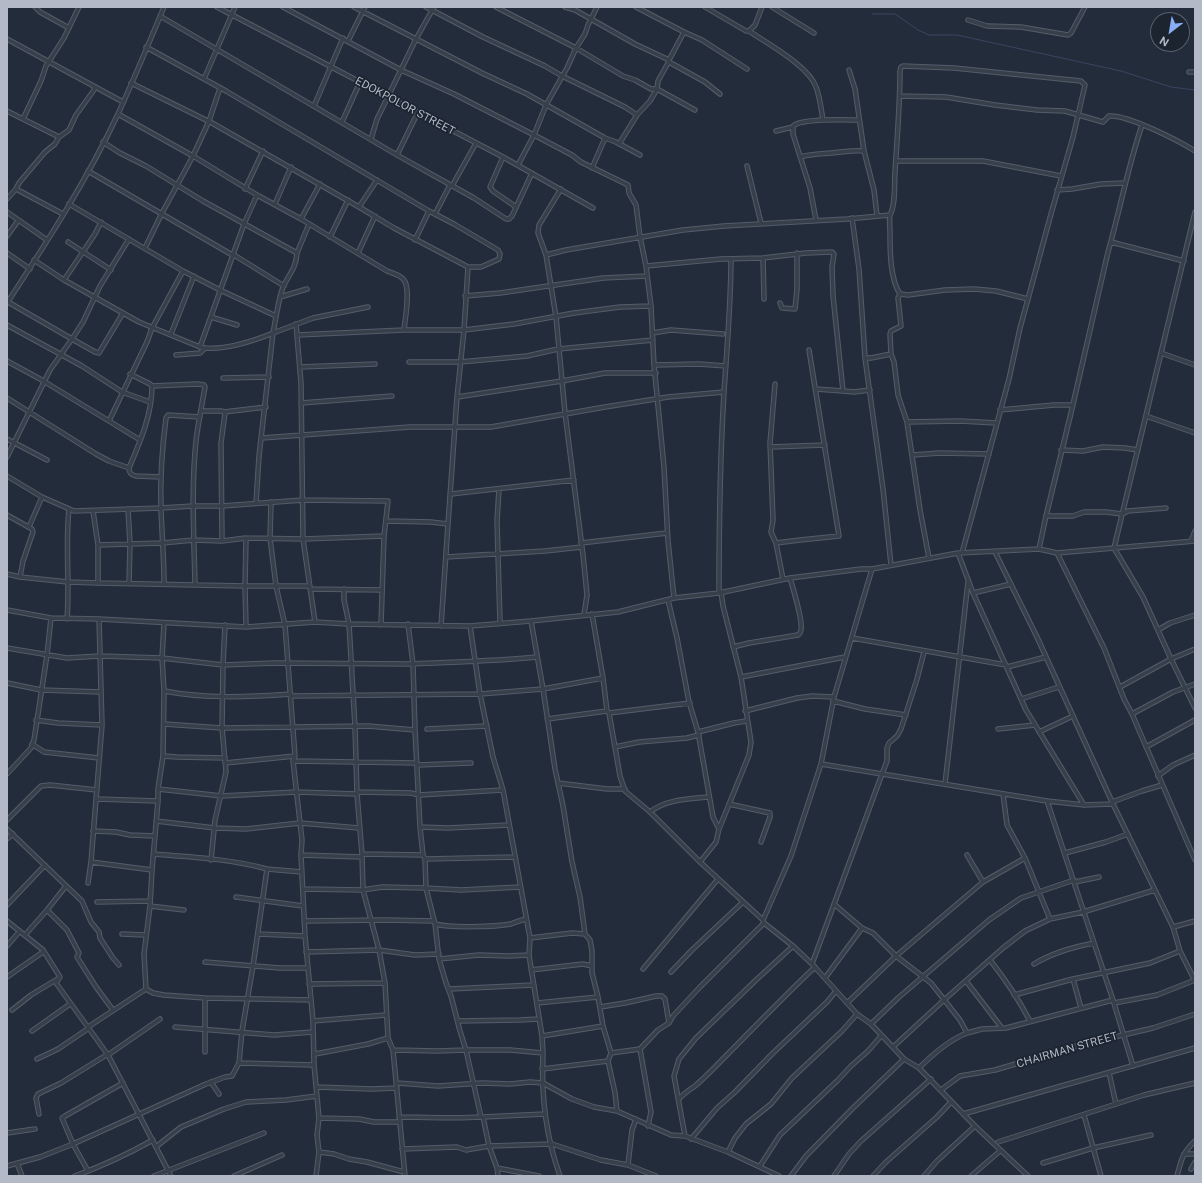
<!DOCTYPE html>
<html>
<head>
<meta charset="utf-8">
<style>
	body { margin:0 }
	#map { position:relative; width:1202px; height:1183px; overflow:hidden; background:#232c3b; font-family:"Public Sans",sans-serif }
	canvas { display:block }
	.frame { position:absolute; inset:0; border:8px solid #b3b9c7; pointer-events:none }
	.north { position:absolute; left:1150px; top:12px; width:40px; height:40px; box-sizing:border-box; background:#1c2430; border:1px solid #58606c; border-radius:50%; rotate:211deg; font-size:11px; font-weight:700; line-height:16px; text-align:center; color:#b3b9c7 }
	.north::after { content:''; display:block; margin:auto; width:14px; height:18px; background:#8aaef5; clip-path:polygon(50% 0,100% 100%,50% 72%,0 100%) }
</style>
</head>
<body>
<div id="map">
<canvas width="1202" height="1183"></canvas>
<div class="frame"></div>
<div class="north">N</div>
</div>
<script>
const c = document.querySelector('canvas').getContext('2d');
c.lineJoin = 'round';
function stroke(path, color, width, dash) {
  c.strokeStyle = color;
  c.lineWidth = width;
  c.lineCap = dash ? 'butt' : 'round';
  c.setLineDash(dash || []);
  c.stroke(path);
}
function write(font, color, halo, rows, align = 'center') {
  c.font = font + ' "Public Sans",sans-serif';
  c.lineWidth = 3.5;
  c.setLineDash([]);
  c.textBaseline = 'middle';
  c.strokeStyle = halo;
  c.fillStyle = color;
  for (const [text, x, y, turn = 0] of rows) {
    c.save();
    c.translate(x, y);
    c.rotate((+turn || 0) * Math.PI / 180);
    c.textAlign = isNaN(turn) ? turn : align;
    if (halo) c.strokeText(text, 0, 0);
    c.fillText(text, 0, 0);
    c.restore();
  }
}
stroke(new Path2D(`
	M872 14H895L918 30 929 35H957L1121 71 1171 87 1195 90`), '#384762', 1);
const minor = new Path2D(`
	M35 7 40 12 69 28
	M217 7 503 157 593 208
	M283 7 401 70 454 94 534 135 572 155 581 162 628 185 629 193 636 205 640 237 646 266 651 306 654 365 664 467 668 541 674 598
	M354 7 482 73 527 94 605 138 616 142 640 155
	M426 7 483 37 545 66 562 76
	M496 7 576 48 623 76 635 80 651 89H657L650 101 637 115
	M565 7 575 10 635 44 669 60 668 63 658 81 657 89 695 110
	M636 7 684 32 669 60
	M705 7 746 31H749C768 44 809 66 816 87 820 97 821 109 823 120
	M772 7 814 33
	M160 16 397 155 474 198 506 219H509L512 216 532 173
	M968 20 987 26 1021 27 1068 35 1071 33 1085 7
	M749 31 755 25 762 7
	M684 32 702 40 747 69
	M7 39 123 102
	M348 41 365 7
	M146 47 226 91 429 211 454 224 498 250 500 254 499 259 481 267H468L464 330 457 397 448 524 431 522 387 521
	M669 62 705 82 720 94
	M849 70 855 89 864 151 874 190 877 216
	M1189 72H1195
	M562 76 625 107 637 115 619 144
	M204 79 235 7
	M131 83 212 123 359 207 394 228 468 267
	M900 96 946 97 995 105 1037 110 1065 111 1103 122 1109 116C1127 114 1179 141 1195 151
	M314 106 343 38
	M7 111 59 137 55 144 45 152 19 183 16 189
	M118 114 193 156 257 195 301 219 387 271C392 273 401 275 404 280 411 289 405 319 404 330H464L514 324 574 313 620 307 651 306
	M23 119 41 81 46 66 64 38 79 7
	M342 122 360 82
	M776 131 793 127
	M59 137 69 130 76 115 94 90V87
	M371 139 377 119 416 39 434 7
	M103 142 120 153 146 166 203 201 297 253C296 269 289 274 283 287 278 301 276 318 273 333 254 341 220 352 200 347
	M397 155 418 112
	M503 157 490 187 493 191 516 207
	M800 157C811 154 821 154 832 153 843 152 853 150 864 151
	M896 161H983L1061 176
	M518 165 534 135 546 105 567 68 576 48 585 34 588 25 597 7
	M747 166 761 223
	M592 168 605 138
	M88 171 234 256
	M452 186 476 143
	M245 189 263 151
	M561 189 539 225 538 233 546 255 556 317 565 413 583 555 587 595 584 615
	M1057 190 1072 189 1101 184 1125 183
	M7 199 16 189 63 214
	M69 204 183 271 220 290 276 316
	M275 204 291 167
	M359 207 377 180
	M7 212 47 240
	M1195 212 1114 548 1143 597 1171 659 1195 708
	M435 214 450 185
	M852 218 859 269 865 358 883 489 891 565
	M301 219 320 184
	M816 220 810 188 793 134V126C802 118 846 120 859 120
	M7 236 18 221
	M330 237 348 200
	M415 240 429 211
	M68 242 111 270
	M1111 242 1184 261
	M145 248 162 213 193 156 209 121 220 88
	M7 253 30 269
	M297 253 309 224
	M358 253 375 216
	M234 255 284 286
	M546 255 566 250 683 230 724 226 847 219 890 215C896 204 894 185 895 172 897 139 900 105 900 71L901 67 903 66 954 68 1081 81 1085 85 1073 137 1051 214 1028 299 996 291 974 289 945 290 908 295 900 294C890 279 890 251 890 233 890 227 889 221 890 215
	M763 258 764 299
	M34 260 64 280 139 322 200 347 244 224 257 195
	M646 266 721 259 763 258 806 253 832 252 834 254 832 267 833 296 843 391 816 389
	M64 280 95 234 101 222
	M900 294 898 298 901 326 891 331 890 334 891 354 894 362 898 395 907 422
	M465 296 500 293 603 278 647 276
	M280 297 307 289
	M8 302 72 339 83 322 100 286 129 239
	M7 303C47 242 87 180 118 114 134 79 149 43 164 7
	M780 303 782 308 795 309 797 289V253
	M211 317 237 325
	M296 324 301 383 303 539 315 622
	M7 325 82 366 122 392 150 402
	M652 333 671 330 723 334
	M171 334 194 276
	M297 335 404 330
	M1161 353 1195 365
	M176 355 200 353 205 348
	M865 358H871L891 354
	M7 361 40 379 109 421 147 342 152 328 183 271
	M409 362H460
	M460 362 527 356 558 349 653 340
	M654 365 699 364 726 366
	M300 367 375 364
	M130 374 150 384 152 386C152 415 140 442 129 468 129 473 131 475 136 476L161 477
	M223 378 269 377
	M775 384 770 443 773 520 771 532 776 543 783 579
	M152 386 198 384 204 385 205 387C202 405 198 423 196 441 191 489 194 537 195 585
	M843 391 854 392 870 390
	M457 397 562 381 605 373H656
	M7 398 96 454 109 461 129 468
	M301 403 392 396
	M1000 410 1054 405H1073
	M201 411H222L225 413 221 443 222 541
	M224 412 266 407
	M1146 416 1195 433
	M109 421 140 440
	M262 438 410 427H491L605 407 668 397 724 392
	M7 439 47 460
	M770 447 825 445
	M1061 450 1083 451 1103 447 1125 448 1138 450
	M912 455 940 453 989 454
	M7 457 50 370 72 339 95 352 99 353 123 313
	M7 476 42 497 74 511 161 508 193 506H222L303 500 388 501 384 536 381 625
	M499 489 497 521 500 623
	M451 494 574 480
	M271 502 270 538 276 586 285 625 295 756 293 761 302 840 301 855 305 936 313 1021 314 1065 319 1118 317 1135 319 1152 316 1176
	M256 503 259 456 273 333 313 318 368 307
	M128 509 130 544 129 583
	M93 511 98 545V583
	M7 515 32 529 33 532 23 561 20 577 68 582 98 583 245 586H309
	M1046 516H1073L1084 512H1106L1122 514 1128 511 1166 508
	M29 527 42 497
	M1191 541 1195 531
	M581 543 667 533
	M776 543 800 540 839 536 809 350
	M98 545 162 543 194 540 222 541 246 538 303 539 384 536
	M1039 549 1046 516 1071 413 1108 252C1120 210 1128 166 1142 125
	M995 552 1037 637 1113 804 1173 927 1180 951 1195 981
	M958 553 973 593 1026 710 1084 805
	M962 553 1009 379 1020 328 1028 299
	M1057 553 1104 648 1124 699 1132 714 1195 860
	M446 557 545 551 582 547
	M929 558 920 510 907 422 960 421 997 423
	M7 574 20 577
	M164 584C164 559 162 535 161 510 160 480 162 448 166 418L168 415 200 417
	M310 589 382 590
	M344 589V600L349 624 355 727 357 794 362 854 363 890 379 950 385 983 388 1038 393 1050 405 1176
	M719 593C719 526 720 459 724 392 727 347 731 303 731 259
	M973 593 1011 584
	M668 600 677 638 689 702 698 732 713 817 719 829
	M7 610 51 618 99 619 246 627 315 622 349 624 470 626 531 621 618 612 674 598 719 593 790 578 861 569H872L958 553 1039 549 1057 553 1195 541
	M592 614 603 678 607 711 609 713 620 776 625 791 650 812 700 862 763 920 764 923 793 946 812 964 857 1014 871 1024 904 1059 919 1068 975 1126 1028 1176
	M67 619C70 582 65 547 69 509
	M99 619 102 725 91 862 152 870
	M531 621 543 689 555 769 563 806 572 862 580 897 585 934
	M164 623 162 658 164 691 163 756 158 789V801L152 870 150 906 144 954 146 989 153 993 164 995 205 998 311 1000
	M441 626 448 524
	M470 626 480 694 493 757 503 790 530 938 529 955 542 1036 543 1053 510 1050H466L460 1031 451 996 446 983 439 959 435 924 426 888 425 859 423 855 420 827 415 730 413 664C454 662 496 661 537 657
	M246 627 245 586 246 538
	M1158 630 1170 623 1195 615
	M852 638 1006 665
	M733 647 749 643 798 635C800 633 801 633 801 630 803 621 793 588 790 578
	M7 648 67 658 100 656 162 658 223 665 225 625
	M1007 667 1046 657
	M741 677 845 657
	M7 683 41 690 101 692
	M1120 687 1171 659 1195 649
	M164 691C205 699 249 697 291 694
	M291 696 480 694 543 689 603 678
	M1021 699 1059 687
	M833 701 865 709 906 715
	M745 711 797 698 812 696 834 697
	M609 713 690 703
	M1132 714 1173 692 1195 684
	M547 719 607 711
	M36 720 58 723 102 725
	M164 724 222 728 368 726 415 730
	M427 729 487 726
	M998 729 1035 725
	M698 732 734 723 746 721
	M1039 732 1073 716
	M32 744 44 752 99 758
	M615 747 639 742 687 738 699 735
	M1146 747 1195 720
	M163 756 177 757 225 758
	M293 761 417 763
	M225 763 295 756
	M821 764 1047 801 1084 805 1113 804
	M417 765 471 763
	M7 774 31 748 34 740 47 655 51 618
	M1158 776 1173 765 1195 755
	M558 783 607 789H625
	M945 784 968 582
	M158 789 222 796 296 792 357 794
	M357 792 411 793 419 795 503 790
	M1003 794 1007 825 1025 858 1050 919
	M96 799 158 801
	M1047 801 1113 1000 1133 1066
	M1112 802 1142 791 1162 785
	M729 804 770 813V817L761 842
	M650 812C666 799 690 799 709 797
	M7 820 41 786 50 785 97 790
	M156 821 215 828 246 829 300 823 359 828
	M420 827 448 828 509 825
	M7 829 82 901 91 922 99 932 100 938 113 958 119 965
	M93 831 116 832 130 835 155 836
	M7 839 13 834
	M1065 853 1106 842 1128 834
	M154 854C192 857 230 859 267 869
	M362 854 423 855
	M301 855 362 857
	M967 855 983 882
	M425 859 515 857
	M211 860 215 820 226 772 222 728 223 665 274 663 413 664 408 624
	M700 862 716 842 719 829 749 755 751 742 741 677 723 606 721 592
	M1075 882 1099 877
	M88 883 91 862
	M303 889 363 890 382 887 426 888 461 890 520 887
	M236 897 303 906
	M97 902 150 901
	M834 904 862 928 873 933 896 956 931 983 960 1020 967 1033 982 1029 1006 1028 1113 1000
	M7 905 45 865
	M150 906 184 910
	M47 910 66 886
	M763 920 791 856 821 764 834 697 872 569
	M7 921 43 950 60 977 56 983 108 1055 171 1176
	M304 921 385 920 434 921
	M435 924C450 928 495 927 511 924 516 922 521 920 526 919
	M1173 927 1195 921
	M122 934 146 935
	M258 934 305 936
	M25 935 47 910 67 930 79 953 77 957 96 987 113 1010
	M530 938 572 933 585 934 590 940 592 951V973L598 997 603 1026 611 1053 608 1061 542 1069
	M7 946 20 931
	M306 952 379 950 415 955 439 954
	M439 959 479 955 509 956 529 955
	M990 960C1005 979 1019 1000 1030 1021
	M205 962 280 968H307
	M812 964 882 774 887 761V748L889 743 897 736 901 729 917 679 924 652
	M1034 964C1052 953 1073 947 1094 943
	M643 969 718 879
	M531 970 583 964 592 966
	M671 972 692 950 743 902
	M7 977 43 952
	M825 978 862 928
	M1073 979 1081 1008
	M966 981 1002 1028
	M309 984 385 983
	M449 989 534 985
	M1014 995 1073 979 1150 963 1180 951
	M537 1003 598 997
	M847 1003 896 956 983 882 1025 858
	M1114 1003 1157 995 1195 980
	M600 1007 625 1003 656 996H662L665 999 669 1023
	M12 1010 31 995 59 978
	M313 1021 386 1015
	M458 1021 520 1020 539 1019
	M871 1024 898 998 989 920 1021 898 1074 880
	M88 1027 146 989
	M175 1027 274 1035 313 1032
	M32 1031 70 1004
	M542 1036 603 1026
	M893 1047 944 1000 1003 948 1025 931 1050 919 1083 912 1155 890
	M640 1049 658 1030 669 1023 673 1016 700 987 764 923
	M393 1050 437 1051 466 1050 481 1117H483L489 1146 497 1168 498 1176
	M205 1052V998
	M543 1053C541 1093 546 1137 560 1176
	M611 1053 640 1049 651 1112 648 1126
	M315 1054 368 1044 388 1038
	M108 1055 160 1019
	M37 1059 58 1049 89 1028
	M608 1061 615 1093 617 1111
	M239 1063 242 1031 253 966 267 869 302 872
	M919 1068C933 1054 949 1040 967 1033
	M1109 1073 1116 1104
	M211 1082 219 1094
	M397 1083 438 1086 482 1083 510 1084 530 1082 543 1083 572 1099 594 1107 617 1111 671 1135 685 1136 728 1152 779 1176
	M317 1087 371 1089 397 1088
	M941 1090 960 1076 995 1070 1080 1045 1153 1028 1195 1014
	M679 1099C683 1094 689 1090 695 1086 701 1081 707 1075 713 1069 747 1035 780 1000 815 967
	M39 1114 36 1098 38 1094 61 1083 108 1054
	M963 1114 1195 1048
	M1084 1115 1101 1176
	M399 1117C427 1117 454 1119 481 1117
	M483 1117 545 1114
	M319 1118 359 1119 374 1122H400
	M7 1133 35 1129
	M685 1136 674 1076 679 1059 696 1038 756 980 793 946
	M691 1139 717 1108 735 1092 773 1053 827 1002 836 991
	M998 1142 1144 1095 1195 1083
	M157 1146 181 1127 224 1109 246 1102 286 1100 317 1096
	M402 1149 457 1147 466 1150 489 1146 552 1144 601 1160 628 1165 656 1176
	M319 1152 334 1154 349 1159 367 1162 404 1172
	M728 1152 735 1138 746 1124 771 1104 792 1078 842 1031 857 1014
	M1184 1154H1195
	M17 1163 22 1176
	M1043 1163 1093 1148 1151 1135
	M628 1165 632 1130 636 1119
	M7 1166 40 1157 73 1144 206 1084 225 1077 232 1076 239 1063 314 1065
	M760 1166 780 1135 838 1080 851 1066 868 1051 881 1036
	M497 1168 539 1176
	M1191 1169 1195 1162
	M88 1171 73 1144 62 1118 65 1116 123 1083
	M75 1176C102 1166 128 1154 153 1140
	M154 1176 264 1133
	M234 1176 282 1155
	M791 1176 806 1156 853 1108 904 1059
	M834 1176 849 1154 861 1141 931 1079
	M873 1176 886 1162 937 1117 951 1102
	M924 1176 937 1161 975 1126
	M971 1176 1000 1151
	M1177 1176C1181 1160 1183 1152 1195 1141`);
stroke(minor, '#555c69', 5.5);
stroke(minor, '#373f4b', 3.5);
write('11px', '#b3b9c7', '#1c2430', [
	["EDOKPOLOR STREET",405,106,28],
	["CHAIRMAN STREET",1067,1050,-16]
]);
</script>
</body>
</html>
